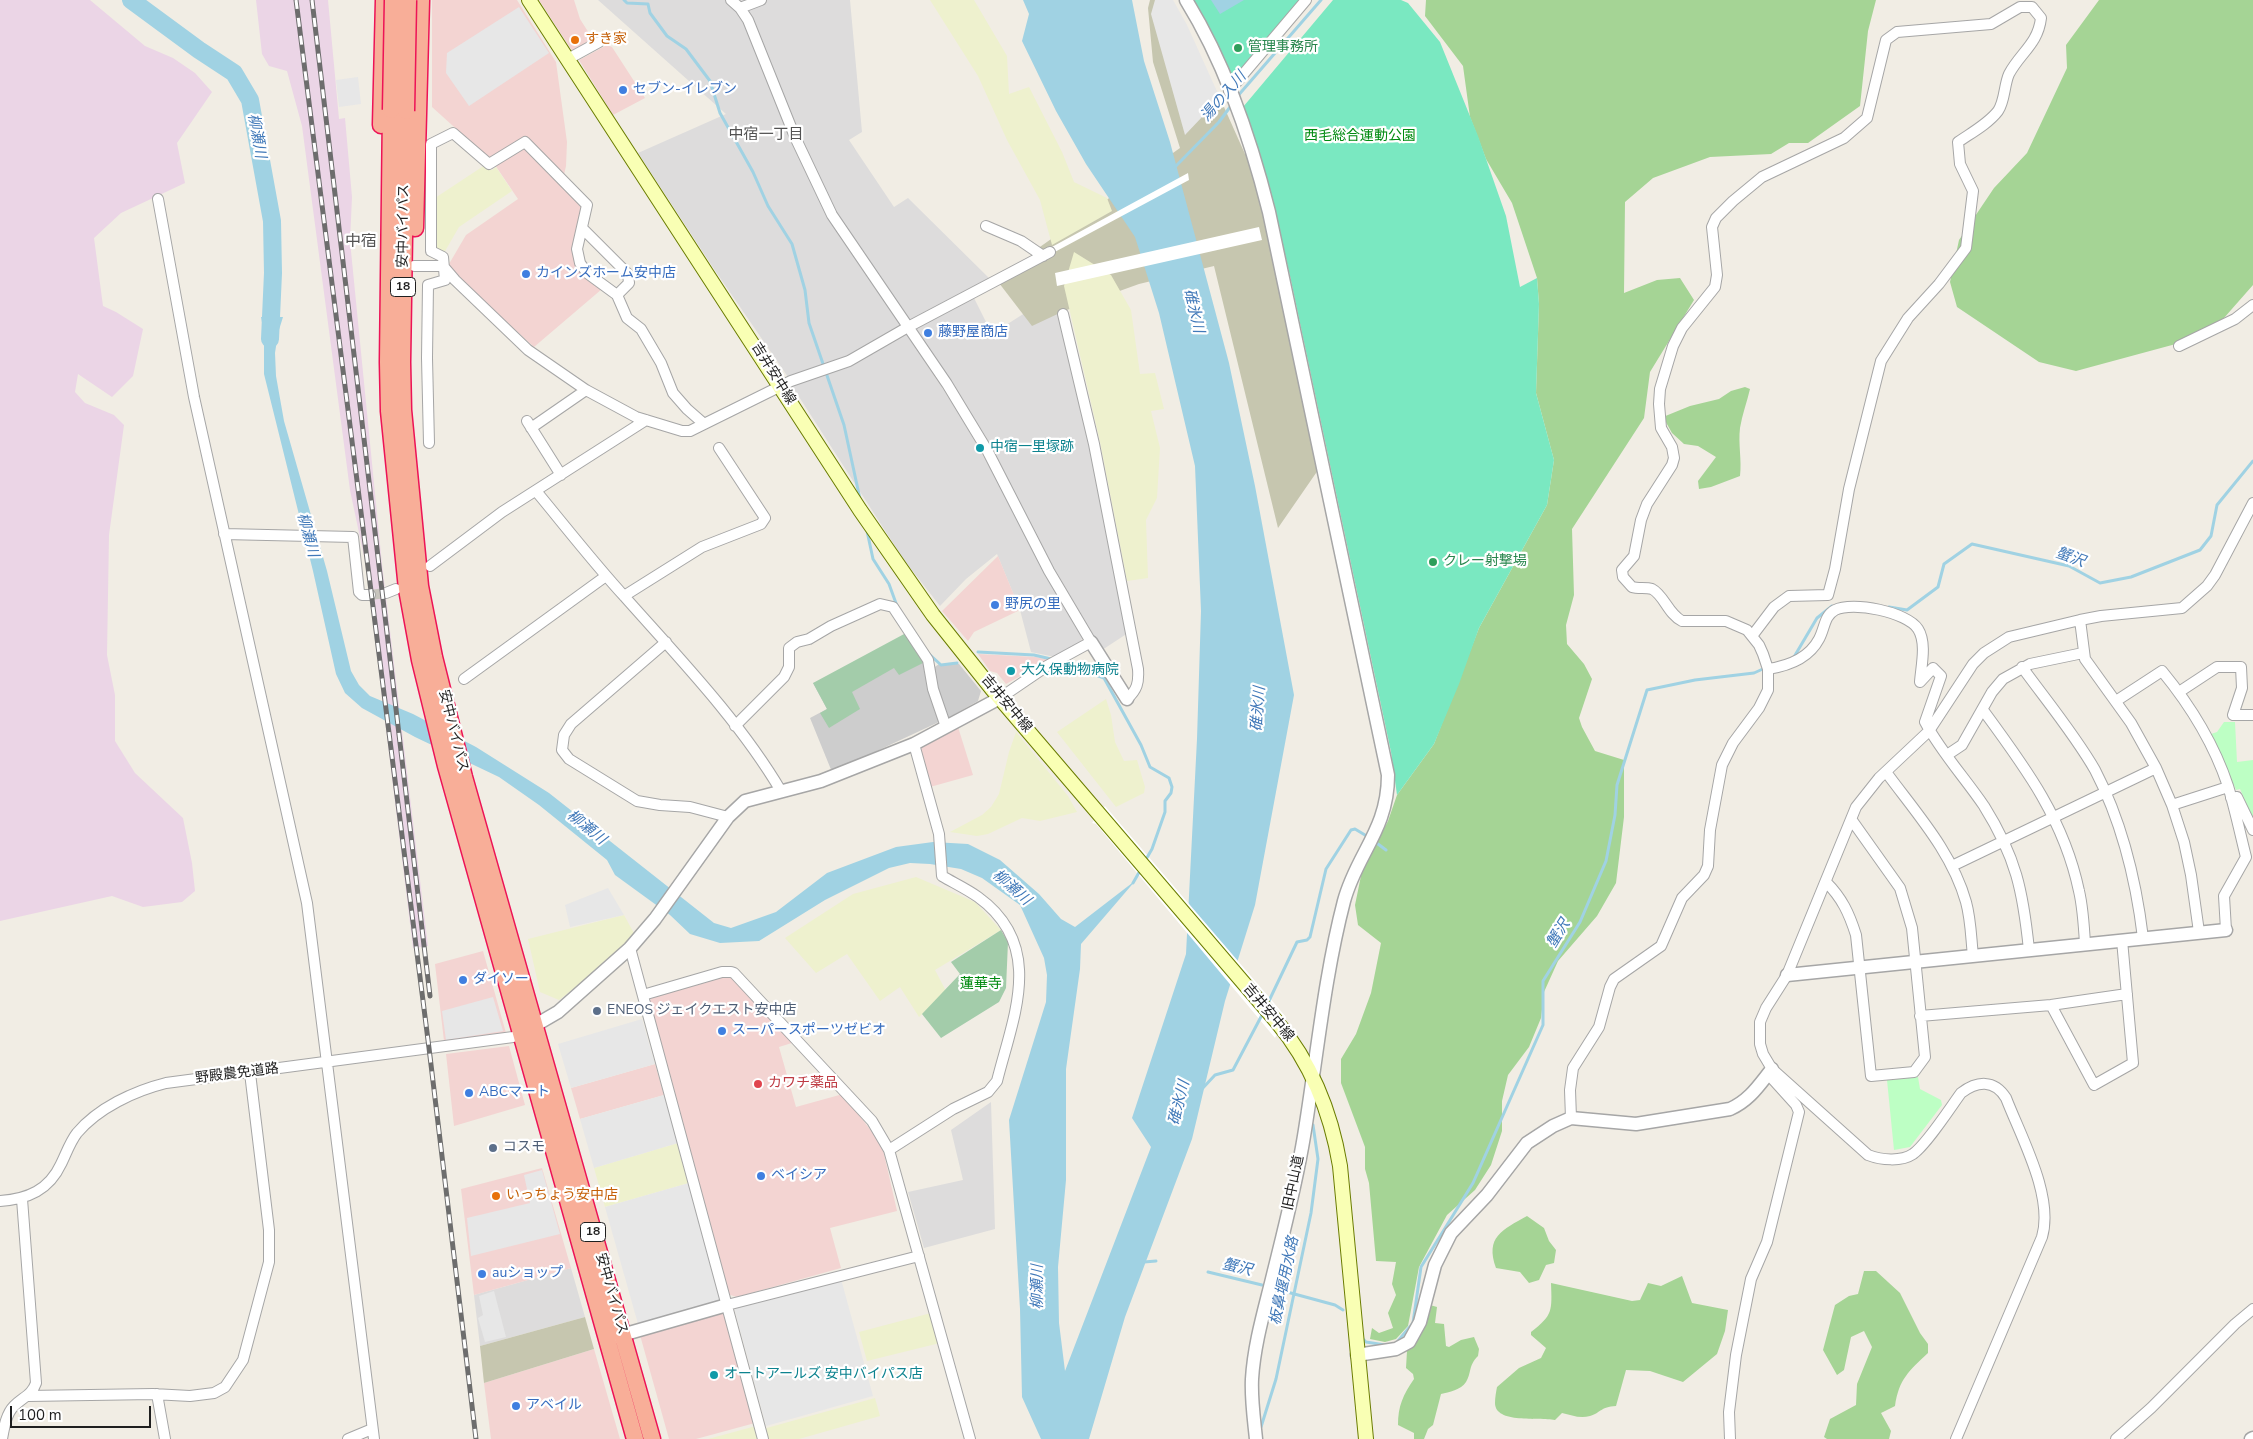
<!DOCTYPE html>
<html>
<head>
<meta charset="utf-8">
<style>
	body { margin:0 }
	#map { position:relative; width:2253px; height:1439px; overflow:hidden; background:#f1ede4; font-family:"Nunito Sans",sans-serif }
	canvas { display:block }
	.scale { position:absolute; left:10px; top:1406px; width:141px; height:22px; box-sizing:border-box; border:2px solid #1f1f1f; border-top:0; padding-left:6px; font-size:15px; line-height:18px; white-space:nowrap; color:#1f1f1f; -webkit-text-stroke:4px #fff; paint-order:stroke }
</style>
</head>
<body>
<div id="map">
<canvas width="2253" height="1439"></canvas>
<div class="scale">100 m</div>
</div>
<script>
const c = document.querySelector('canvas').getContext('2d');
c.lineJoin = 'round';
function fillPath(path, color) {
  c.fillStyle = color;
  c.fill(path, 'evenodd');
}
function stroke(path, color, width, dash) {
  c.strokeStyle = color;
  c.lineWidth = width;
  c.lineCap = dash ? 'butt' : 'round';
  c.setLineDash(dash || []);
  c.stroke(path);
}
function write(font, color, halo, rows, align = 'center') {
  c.font = font + ' "Nunito Sans","Noto Sans JP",sans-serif';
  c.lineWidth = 4.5;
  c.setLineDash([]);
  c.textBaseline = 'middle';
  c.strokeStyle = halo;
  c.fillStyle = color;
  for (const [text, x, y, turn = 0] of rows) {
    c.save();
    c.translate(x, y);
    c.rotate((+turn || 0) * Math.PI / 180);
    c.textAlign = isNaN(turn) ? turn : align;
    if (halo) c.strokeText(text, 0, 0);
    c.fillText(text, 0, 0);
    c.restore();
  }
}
fillPath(new Path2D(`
	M598 0H850L862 132 849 140 894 207 908 198 991 280 848 358 788 377 714 269 638 153 726 114Z
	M1056 293 1081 398 1128 633 1102 650 1045 553 986 437 915 327 973 296 992 334Z
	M905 332 955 407 993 473 1045 573 1082 638 1081 643 1055 657 1031 652 1020 610 997 554 966 579 940 606 904 560 792 386 793 383 821 376 850 364Z
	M991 1102 995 1229 924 1248 908 1192 963 1180 951 1130Z
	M571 1268 585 1317 480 1346 474 1295Z`), '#dddcdc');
fillPath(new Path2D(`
	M432 0H517L556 62 567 142 566 166 564 175 559 184 582 206 573 248 602 289 534 347 456 276 449 264 466 235 518 199 493 162 432 107Z
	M539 0H574L580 19 594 41 574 54Z
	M607 45 612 47 645 98 613 115 579 60Z
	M998 556 1020 610 974 632 968 641 942 611Z
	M978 654 1036 657 1049 660 1006 684 997 673 990 671Z
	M958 727 973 775 930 787 920 753 923 745Z
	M483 951 506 1033 444 1041 435 964Z
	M730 974 795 1042 779 1047 796 1107 843 1094 882 1145 897 1211 830 1228 841 1268 737 1297 727 1294 649 1002 652 997Z
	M509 1046 525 1105 454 1126 446 1054Z
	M655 1064 664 1095 580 1119 571 1088Z
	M542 1168 571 1268 474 1295 461 1189Z
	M722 1312 725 1315 755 1423 696 1439H669L640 1335Z
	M594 1349 620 1439H491L484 1383Z`), '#f3d4d2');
fillPath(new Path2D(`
	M0 0H90L145 46 173 58 195 73 212 92 177 143 185 183 121 213 94 238 103 306 116 312 143 329 133 376 112 397 78 374 75 392 85 403 114 415 124 425 109 535 107 655 115 695V741L135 773 183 818 192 863 195 891 182 902 143 907 112 896 0 921Z
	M256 0H328L339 119 345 118 352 197 350 241 382 564 428 946 413 948 366 566 350 490 302 126 287 71 269 66 262 54Z`), '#ebd5e6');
fillPath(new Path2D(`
	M925 662 941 721 832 772 810 718 827 709 813 683Z
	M939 664H959L981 691 978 701 946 719 932 669Z`), '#cdcdcd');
fillPath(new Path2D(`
	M1150 0H1169L1220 98 1245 154 1258 147 1325 460 1278 528 1214 266 1139 284 1064 311 1032 326 999 283 1037 262V249L1180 148 1153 62 1148 8Z
	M585 1317 594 1349 484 1383 480 1346Z`), '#c6c6af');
fillPath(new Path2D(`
	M930 0H974L1007 56 1009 94 1029 87 1062 152 1074 182 1107 198 1112 211 1052 245 1040 200 1007 140 978 76Z
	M485 165 492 170 496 167 512 191 459 227 444 253 436 249 435 198Z
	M1074 252 1111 275 1131 310 1140 374 1155 373 1164 409 1151 411 1160 448 1157 498 1146 520 1148 578 1127 581 1100 442 1064 286Z
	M1106 699 1111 715 1115 742 1124 761 1137 760 1145 787 1144 793 1116 807 1057 732Z
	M1016 732 1068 796 1077 812 1040 821 1022 818 988 834 977 836 950 832 982 815 991 807 999 794 1009 752Z
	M916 877 975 902 1001 930 935 970 946 991 919 1017 900 987 880 1001 847 954 816 973 785 938 853 894Z
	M624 915 635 935 620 953 559 1000 540 992 528 939Z
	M678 1143 689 1183 605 1207 594 1168Z
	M931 1313 940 1343 867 1361 859 1332Z
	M875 1398 880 1416 799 1439H767L763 1429Z
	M756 1426 759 1439H708Z`), '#eef1ce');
fillPath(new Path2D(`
	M1426 0H1876L1868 31 1860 106 1808 143H1789L1771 154 1710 157 1653 178 1625 202 1624 293 1657 280 1680 278 1694 300 1650 372 1644 418 1572 529 1574 595 1566 625 1567 644 1584 664 1592 679 1579 718 1582 727 1595 751 1624 760V817L1616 883 1597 916 1558 961 1544 992 1541 1018 1529 1047 1508 1075 1502 1101V1131L1491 1165 1475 1190 1447 1215 1419 1267 1408 1326 1396 1339 1385 1342 1370 1339 1372 1328 1379 1333 1393 1328 1388 1313 1396 1295 1392 1284 1396 1262 1376 1261 1369 1183 1365 1169V1147L1341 1083V1059L1356 1034 1371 993 1381 943 1358 925 1355 905 1362 871 1388 821 1397 795 1434 744 1479 628 1547 505 1554 460 1536 393 1539 304 1537 278 1512 203 1486 159 1470 117 1463 66 1425 16Z
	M2099 0H2253V285L2209 335 2076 371 2039 362 1957 307 1950 282 1959 240 1994 188 2027 153 2067 68 2066 45Z
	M1745 387 1750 389C1747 402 1742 415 1740 428 1738 444 1742 460 1740 476L1711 487 1699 489 1698 481 1716 457 1698 446 1684 444 1672 433 1663 417 1690 406 1719 399 1731 391Z
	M1527 1216 1544 1228 1549 1241 1556 1250 1554 1263 1546 1265 1539 1280 1529 1283 1520 1272 1496 1268C1485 1237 1502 1230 1527 1216Z
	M1864 1271H1876L1900 1293 1920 1333 1928 1344V1353C1909 1371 1899 1379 1895 1406L1881 1413 1891 1431 1889 1439H1827L1824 1437 1830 1419 1856 1405 1857 1384 1872 1347 1864 1331 1851 1337 1844 1370 1837 1375 1823 1350 1835 1305 1849 1296 1858 1294Z
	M1682 1276 1692 1303 1728 1310 1725 1331 1717 1354 1683 1382 1650 1371 1626 1370 1616 1406C1600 1407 1602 1412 1590 1416 1580 1419 1571 1415 1562 1413L1555 1420C1539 1417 1495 1424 1495 1403 1495 1398 1496 1392 1497 1387L1519 1368 1541 1358 1546 1348 1531 1335V1332C1553 1315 1552 1311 1551 1283L1632 1301 1640 1300 1648 1283 1661 1286Z
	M1430 1305 1437 1307 1435 1323 1444 1324 1446 1346 1449 1347 1461 1340 1474 1337 1479 1349 1478 1356C1468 1366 1472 1372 1466 1382 1461 1390 1449 1392 1441 1394L1433 1425 1428 1429 1424 1439H1414V1433L1398 1425C1398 1406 1403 1395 1414 1379L1413 1374 1406 1368 1407 1351C1422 1340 1426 1323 1430 1305Z`), '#a5d495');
fillPath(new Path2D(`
	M906 633 925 662 899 675 894 668 852 692 860 709 829 728 820 713 827 709 813 683Z
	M1001 930 1008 942 1006 988 999 1002 941 1038 922 1014 960 974 951 962Z`), '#a3ccaa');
fillPath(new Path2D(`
	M2224 722H2235L2237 762 2253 760V819L2240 789 2236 790 2211 734 2217 732Z
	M1918 1077 1920 1089 1941 1100 1942 1105 1910 1147 1894 1150 1887 1080Z`), '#bdffc4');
fillPath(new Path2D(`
	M1192 0H1301L1236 76 1229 78Z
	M1333 0H1401L1408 3 1440 42 1478 136 1506 216 1520 287 1537 278 1539 304 1536 393 1554 460 1547 505 1479 628 1459 684 1434 744 1397 795 1391 752 1290 276 1268 182 1243 107Z`), '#7ae8c1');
fillPath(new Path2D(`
	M1155 0H1173L1187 25 1220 98 1185 135 1151 14Z
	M519 7 549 53 469 106 446 73 447 53Z
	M358 77 361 104 339 107 336 80Z
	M608 888 624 915 570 927 565 905Z
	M493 997 503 1031 446 1040 442 1011Z
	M642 1019 655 1064 571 1088 558 1044Z
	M664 1095 678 1143 594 1168 580 1119Z
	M542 1170 560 1234 471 1256 467 1218 530 1203 524 1175Z
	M689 1183 722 1300 638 1324 605 1207Z
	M841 1279 873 1396 766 1426 734 1308Z
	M494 1291 506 1337 485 1342 478 1318 483 1315 479 1296Z`), '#e7e7e7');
fillPath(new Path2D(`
	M1023 0H1132L1144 61 1170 142 1229 363 1255 486 1294 695 1255 905 1225 1001 1192 1139 1125 1317 1089 1439H1041L1022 1397 1020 1309 1009 1120 1046 1002 1047 975 1044 958 1020 905 982 878 961 869 930 864 910 863 889 868 825 900 759 941 720 943 690 934 670 915 615 875 607 860 539 805 499 777 415 737 362 708 345 693 336 674 313 571 264 374V334L261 317H283L278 333 275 353 276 376 284 421 327 571 351 671 359 685 370 696 413 714 476 747 549 793 714 923 731 928 776 912 827 873 896 847 933 842 968 844 1000 860 1039 894 1061 919 1075 927 1136 880 1081 944 1080 969 1066 1069V1180L1058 1267 1059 1323 1065 1371 1151 1147 1132 1118 1186 954 1197 739 1201 611 1195 466 1159 313 1135 237 1086 164 1056 111 1022 41 1029 14Z
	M1211 0H1244L1220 14Z`), '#a0d2e3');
fillPath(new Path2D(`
	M1188 173 1189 180 1051 254 1050 248Z
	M1259 227 1262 240 1057 286 1055 273Z
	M1105 806 1286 1017 1275 1038 1096 824 1092 823Z`), '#fff');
stroke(new Path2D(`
	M624 0 627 3 648 4 650 13 667 36 686 49 710 81 720 113 753 172 768 206 792 244 805 290 809 323 844 425 860 499
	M1236 98 1321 0
	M1173 169 1219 122 1233 103
	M867 531 873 559 889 584 897 606
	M1889 607 1907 610 1938 587 1944 564 1972 544 2069 566 2100 583 2131 577 2200 550 2211 536 2217 505 2253 461
	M978 652 1034 655 1051 659
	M928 653 941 665 957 663
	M1794 657 1817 618 1832 606
	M1062 663 1104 678 1141 745 1150 767 1169 778 1172 787 1171 793 1165 801V812L1152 849 1145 861
	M1378 844 1386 850
	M1133 883 1141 869
	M1267 1005 1297 942 1307 940 1310 937 1326 869 1351 830 1355 829 1365 835
	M1201 1090 1215 1075 1233 1070 1263 1013
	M1144 1262 1156 1261
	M1208 1272 1262 1285
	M1276 1289 1335 1305 1343 1310
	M1363 1339 1366 1342 1385 1345
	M1398 1341 1413 1323 1421 1267 1473 1183 1543 1025V981L1580 922 1606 861 1615 815 1617 785 1647 690 1695 680 1754 673 1765 668
	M1261 1427 1276 1379 1311 1213 1318 1159 1313 1125`), '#a0d2e3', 3);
stroke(new Path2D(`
	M131 0 199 50 234 73 250 100 272 221 273 273 270 339`), '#a0d2e3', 18);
stroke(new Path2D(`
	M370 595 386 593`), '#c7c4bd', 10, [10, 5]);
const minor = new Path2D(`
	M731 0 740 8 748 20 795 137 832 215 947 384 987 450 1049 571 1091 642 1047 666 1000 698
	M740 8 761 0
	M568 59 599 42
	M1229 91 1306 0
	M158 199 194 397 307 903 374 1439
	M986 226 1021 241 1043 256
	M583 229 628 274 629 283 617 295
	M414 266H443L455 280 528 350 586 390 636 417 682 431H690L791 381 849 361 908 327 1050 252
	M1063 314 1094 444 1138 669C1139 683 1137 690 1127 699
	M2179 346 2235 319 2253 305
	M527 421 561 475
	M531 428 586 390
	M429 443 427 358 428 285 445 280 443 257 431 251V144L453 133 489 164 525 142 587 205 577 249 580 263 587 273 617 295 627 318 641 329 661 363 673 393 687 409 703 423
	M536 491C565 526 593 562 624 596 678 657 739 720 781 791
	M224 534 353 537 359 592 362 595H370
	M430 566 502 512 646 420
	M386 593 396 589
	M624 596 702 547 761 524 765 518 719 448
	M2080 620 2085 659 2131 723 2156 768 2172 805 2184 842 2191 875 2199 932
	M666 642 571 724 564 735 562 750 569 759 637 801 660 805 690 807 728 817
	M2022 667C2046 700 2075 735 2095 770 2122 822 2136 880 2143 938
	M1768 669C1788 666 1809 658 1819 639 1825 628 1824 616 1835 610 1853 601 1907 612 1918 629 1927 643 1921 667 1920 682L1933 668 1941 676 1925 722C1941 752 1965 778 1984 806 2016 857 2023 891 2029 950
	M464 679 606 576
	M2179 692 2217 667H2241L2242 688 2233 715H2253
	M2116 701 2162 671C2190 705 2214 744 2228 786 2235 809 2240 833 2246 857L2224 896 2226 930
	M1983 710C2025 767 2064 819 2079 891 2083 908 2084 926 2085 944
	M735 726 784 677 789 667V648L797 642 809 639 831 626 880 604 893 607 928 660 933 689 946 727
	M1947 755 1962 745 1992 692 2003 679 2030 664 2083 653
	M1886 772C1916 813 1952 852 1966 902 1971 920 1971 938 1973 956
	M2231 798 2237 797 2253 830
	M2172 805 2228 787
	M1952 866 2156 768
	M1826 882C1842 898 1849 913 1856 935L1871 1076 1914 1072 1925 1057 1912 928 1900 888 1851 819
	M630 948 763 1439
	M643 995 722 972H731L734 973 872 1121 889 1150 970 1439
	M2051 1005 2094 1085 2133 1063 2122 940
	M1920 1016 2051 1005 2127 994
	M1571 1118 1570 1090 1573 1068 1599 1027 1610 987 1614 979 1661 946 1682 898 1704 875 1708 866 1710 830 1722 765 1733 743 1759 708 1768 690V669L1763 654 1759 645 1747 630 1726 621H1682C1668 614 1664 595 1652 589 1646 587 1638 589 1632 587L1623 577 1622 570 1634 556 1641 520 1647 504 1672 465 1674 458 1672 447 1661 428 1659 404 1660 389 1673 346 1682 328 1715 287 1717 275 1712 227 1716 218 1733 201 1762 177 1844 138 1867 118 1886 40 1897 32 1991 24 2020 7H2032L2041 18C2038 44 2020 53 2009 74 2004 85 2005 101 1998 111 1988 124 1971 133 1958 142L1960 164 1973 191 1966 248 1939 284 1908 318 1881 361 1849 489 1835 569 1828 595 1789 596 1774 607 1752 636
	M889 1150 953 1109 988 1092 997 1081C1013 1017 1046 946 978 897 967 889 954 883 942 876L939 834 914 744
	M0 1201C28 1199 49 1190 61 1164 66 1154 70 1142 77 1133 98 1108 134 1091 166 1083L513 1037 520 1034
	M727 1305 919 1256
	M157 1394 165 1439
	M28 1396 153 1394 190 1396 214 1393 225 1387 243 1360 269 1262V1230L250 1073
	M2 1439C4 1428 6 1414 14 1406 23 1397 32 1395 36 1383L22 1199
	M348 1439 372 1429
	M1730 1439 1729 1412 1736 1355 1751 1279 1767 1242 1799 1112 1796 1105 1768 1074
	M1956 1439 2042 1237C2054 1196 2021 1137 2006 1098 1994 1079 1977 1081 1961 1093 1950 1108 1927 1144 1913 1154 1901 1162 1881 1160 1868 1155L1772 1069 1763 1054 1760 1044V1022L1766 1008 1787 975 1856 807 1879 778 1929 731 1973 664 1984 653 2009 637 2080 620 2101 616 2182 608 2207 586 2215 575 2253 503
	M2116 1439 2151 1408 2235 1324 2253 1309`);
const tertiary = new Path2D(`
	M1186 0C1225 63 1251 140 1269 212L1388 775C1388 830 1357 853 1344 901 1324 978 1317 1057 1304 1136 1296 1185 1283 1234 1271 1283 1263 1315 1254 1346 1252 1379 1251 1399 1254 1419 1256 1439
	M1091 642 1127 699
	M1787 975 2226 930
	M527 1030 558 1012 630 948 655 919 728 817 745 801 821 781 914 744 1000 698
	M615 1337 727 1305
	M1357 1355 1396 1349 1409 1342 1420 1322 1435 1265 1451 1233 1487 1195 1527 1143 1553 1126 1571 1118 1636 1124 1730 1109C1750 1100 1759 1085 1772 1069
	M2251 1439 2253 1438`);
const secondary = new Path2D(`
	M529 0 860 510 933 615 992 689 1277 1022C1312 1064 1331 1112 1340 1166L1366 1439`);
const trunk = new Path2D(`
	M391 110 388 362 389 411 407 589 420 660 446 766 635 1439
	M406 111 402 362 403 410 420 586 434 657 464 777 652 1439
	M381 125 384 0
	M415 228 421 0`);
stroke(minor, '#a6a6a6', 12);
stroke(tertiary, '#a6a6a6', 15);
stroke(secondary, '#6a7c00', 16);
stroke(trunk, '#ed1356', 19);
stroke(minor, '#fff', 10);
stroke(tertiary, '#fff', 12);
stroke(secondary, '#f9ffb4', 14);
stroke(trunk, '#f8ae98', 16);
const rail = new Path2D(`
	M296 0 429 1048 476 1439
	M312 0 430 996`);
stroke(rail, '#6d6d6d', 5);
stroke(rail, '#fff', 3, [9]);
const trunkBridge = new Path2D(`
	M391 110 393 0
	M406 111 408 0`);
stroke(trunkBridge, '#ed1356', 19, []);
stroke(trunkBridge, '#f8ae98', 16);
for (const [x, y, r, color] of [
	[575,40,5,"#e8710a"],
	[1238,48,5,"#2e9e5b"],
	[623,90,5,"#3f7fe0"],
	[526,274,5,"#3f7fe0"],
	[928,333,5,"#3f7fe0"],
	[980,448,5,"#0f9aa8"],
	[1433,562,5,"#2e9e5b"],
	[995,605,5,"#3f7fe0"],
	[1011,671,5,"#0f9aa8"],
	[463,980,5,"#3f7fe0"],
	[597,1011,5,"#5c6f8a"],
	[722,1031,5,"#3f7fe0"],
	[758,1084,5,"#e0444e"],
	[469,1093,5,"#3f7fe0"],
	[493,1148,5,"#5c6f8a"],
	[761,1176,5,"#3f7fe0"],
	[496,1196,5,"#e8710a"],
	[482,1274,5,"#3f7fe0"],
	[714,1375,5,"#0f9aa8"],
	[516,1406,5,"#3f7fe0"]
]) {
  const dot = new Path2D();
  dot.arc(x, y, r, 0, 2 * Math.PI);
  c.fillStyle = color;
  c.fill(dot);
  stroke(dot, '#fff', 2);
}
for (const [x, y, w] of [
	[403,287,25],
	[593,1232,25]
]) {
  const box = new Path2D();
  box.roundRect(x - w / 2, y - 9.5, w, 19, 4);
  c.fillStyle = '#fff';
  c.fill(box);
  stroke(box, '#1f1f1f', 1);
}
write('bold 12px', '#1f1f1f', null, [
	["18",403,287],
	["18",593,1232]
]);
write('14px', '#c56008', '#fff', [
	["すき家",585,40],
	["いっちょう安中店",506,1196]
], 'left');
write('14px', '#27864d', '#fff', [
	["管理事務所",1248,48],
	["クレー射撃場",1443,562]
], 'left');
write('14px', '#366cbe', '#fff', [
	["セブン-イレブン",633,90],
	["カインズホーム安中店",536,274],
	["藤野屋商店",938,333],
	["野尻の里",1005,605],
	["ダイソー",473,980],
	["スーパースポーツゼビオ",732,1031],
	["ABCマート",479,1093],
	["ベイシア",771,1176],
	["auショップ",492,1274],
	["アベイル",526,1406]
], 'left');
write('14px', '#008a10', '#fff', [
	["西毛総合運動公園",1360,137],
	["蓮華寺",981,985]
]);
write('14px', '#1f1f1f', '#fff', [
	["安中バイパス",404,226,-89],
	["吉井安中線",773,374,58],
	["吉井安中線",1006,704,50],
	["安中バイパス",453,731,76],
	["吉井安中線",1268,1013,50],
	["野殿農免道路",237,1074,-7],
	["旧中山道",1294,1183,-78],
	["安中バイパス",611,1294,74]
]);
write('14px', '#0d838f', '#fff', [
	["中宿一里塚跡",990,448],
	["大久保動物病院",1021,671],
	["オートアールズ 安中バイパス店",724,1375]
], 'left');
write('14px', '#4e5e75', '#fff', [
	["ENEOS ジェイクエスト安中店",607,1011],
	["コスモ",503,1148]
], 'left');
write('14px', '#be3a42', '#fff', [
	["カワチ薬品",768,1084]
], 'left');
write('italic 15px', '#4179b9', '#fff', [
	["湯の入川",1224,97,-49],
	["柳瀬川",256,136,80],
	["碓氷川",1193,311,77],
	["柳瀬川",307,535,75],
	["蟹沢",2070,558,20],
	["碓氷川",1259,709,-86],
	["柳瀬川",586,828,39],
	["柳瀬川",1011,888,41],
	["蟹沢",1559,934,-58],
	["碓氷川",1180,1103,-76],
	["蟹沢",1237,1268,14],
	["板鼻堰用水路",1285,1281,-78],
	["柳瀬川",1038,1287,-90]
]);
write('15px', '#525252', '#fff', [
	["中宿一丁目",766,135]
]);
write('16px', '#525252', '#fff', [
	["中宿",361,242]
]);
</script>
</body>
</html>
